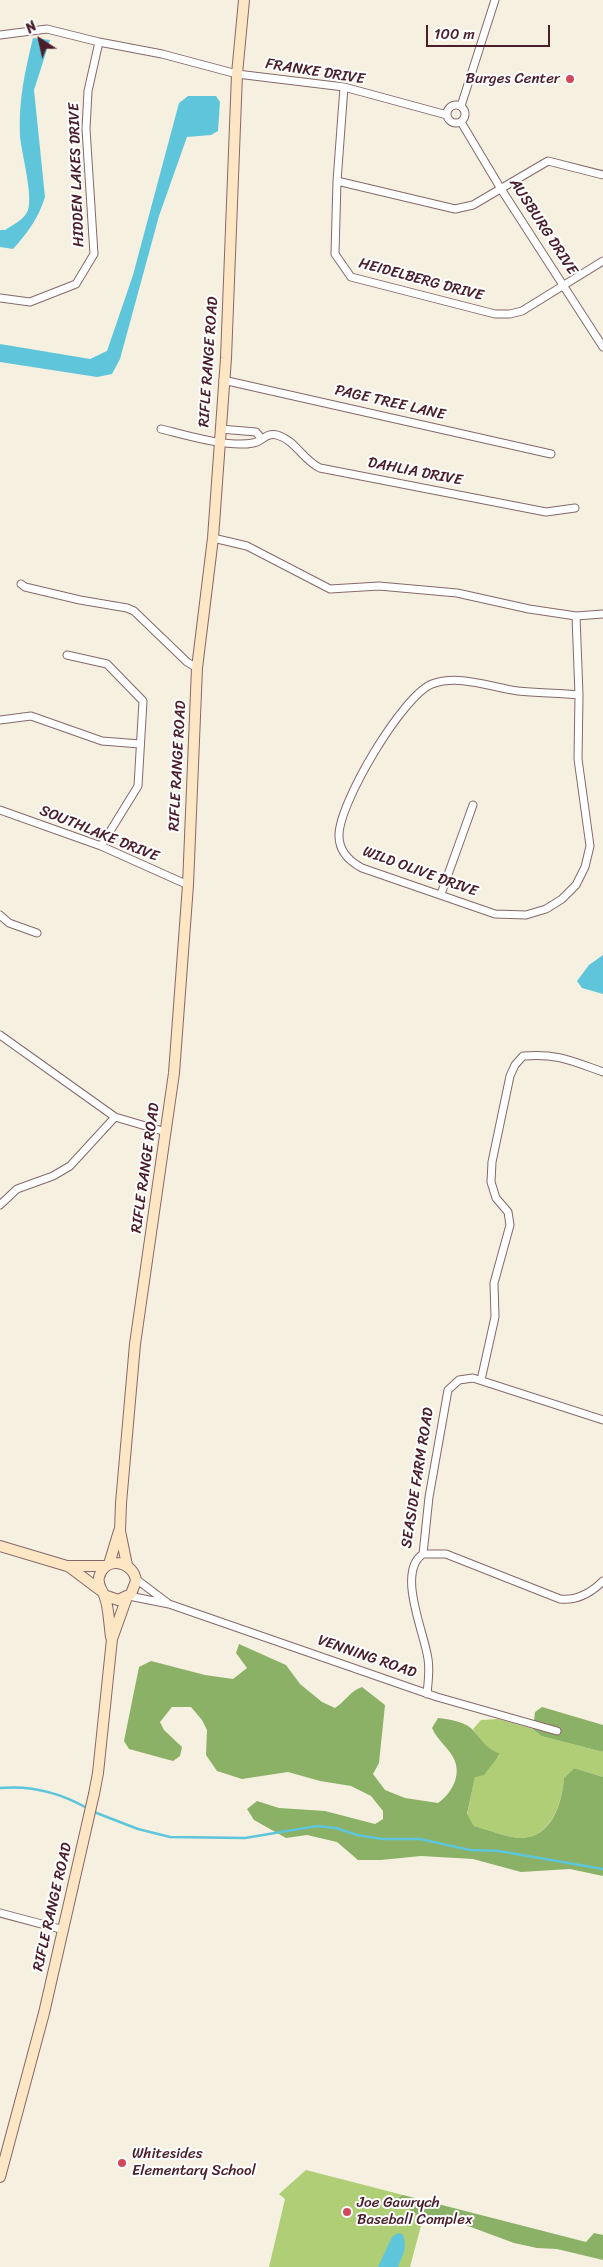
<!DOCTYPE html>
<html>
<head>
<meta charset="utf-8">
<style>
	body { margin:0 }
	#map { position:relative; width:603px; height:2267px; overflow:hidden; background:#f6f0e0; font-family:Sriracha,sans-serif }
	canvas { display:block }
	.north { position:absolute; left:15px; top:15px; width:50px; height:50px; -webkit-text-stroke:4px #fff; paint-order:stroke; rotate:325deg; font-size:14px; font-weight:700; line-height:20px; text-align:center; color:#4a1f2b }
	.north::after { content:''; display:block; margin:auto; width:18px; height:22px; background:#4a1f2b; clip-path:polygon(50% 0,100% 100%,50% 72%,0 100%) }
	.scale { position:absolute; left:426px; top:25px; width:124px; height:22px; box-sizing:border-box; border:2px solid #4a1f2b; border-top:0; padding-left:6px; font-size:15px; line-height:18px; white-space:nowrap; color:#4a1f2b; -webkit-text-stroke:4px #fff; paint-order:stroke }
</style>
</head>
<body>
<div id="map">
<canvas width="603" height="2267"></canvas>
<div class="north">N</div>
<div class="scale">100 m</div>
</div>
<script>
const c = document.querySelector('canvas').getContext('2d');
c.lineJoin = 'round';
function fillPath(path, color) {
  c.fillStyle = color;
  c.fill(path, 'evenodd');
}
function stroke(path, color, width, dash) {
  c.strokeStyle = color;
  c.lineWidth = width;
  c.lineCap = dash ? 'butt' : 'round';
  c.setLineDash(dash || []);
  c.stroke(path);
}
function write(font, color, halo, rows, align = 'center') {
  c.font = font + ' Sriracha,sans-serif';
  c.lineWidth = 4;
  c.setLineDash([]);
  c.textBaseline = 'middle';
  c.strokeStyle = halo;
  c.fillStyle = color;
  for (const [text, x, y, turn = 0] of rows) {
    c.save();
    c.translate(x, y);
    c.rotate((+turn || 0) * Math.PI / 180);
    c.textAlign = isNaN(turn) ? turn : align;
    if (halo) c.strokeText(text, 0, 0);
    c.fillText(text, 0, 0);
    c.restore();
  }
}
fillPath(new Path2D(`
	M498 1719 533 1729 541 1736 603 1752V1777L574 1768 564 1778C562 1803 551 1838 520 1838 508 1838 487 1829 474 1826L467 1815 475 1776 500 1755 487 1748 473 1729 481 1720Z
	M306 2170 403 2195 399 2197 402 2205 423 2218 410 2267H269L285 2199 279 2194Z`), '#afce75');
fillPath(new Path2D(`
	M239 1644 286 1665 300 1684 322 1702 335 1708C346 1701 350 1691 362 1687L385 1705 379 1763 373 1774 385 1790 405 1798 438 1803C451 1794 462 1776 454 1759 449 1748 437 1740 432 1728L438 1718C449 1719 467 1722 474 1731 485 1743 483 1746 500 1754L484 1775 475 1777 467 1814 474 1826C487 1829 508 1838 520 1838 552 1838 562 1803 564 1778L574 1768 603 1777V1876L570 1869 521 1872 473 1859 421 1856 381 1860H358L337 1842 307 1835 286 1838 254 1820 247 1809 257 1801 279 1808 325 1811 375 1824 383 1819V1811L371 1796 351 1786 320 1781 288 1772 242 1779 217 1771 206 1755 207 1730 202 1720 191 1707H172L160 1722 164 1730 182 1747 180 1756 173 1761 129 1749 124 1741 139 1667 151 1661 205 1675 233 1679 247 1668 236 1653Z
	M542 1707 603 1725V1752L541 1736 533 1729 535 1712Z
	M403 2195 586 2242 594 2233 603 2235V2260L557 2249 537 2248 514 2243 460 2223 423 2218 402 2205 399 2197Z`), '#8bb166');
fillPath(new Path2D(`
	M33 38 50 40 34 90 45 197C39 217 27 234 13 249L0 247V230H5C13 225 25 219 28 210 33 196 22 154 20 137 18 102 25 71 33 38Z
	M188 96H216L220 102 218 131 211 135 187 137 159 216 120 359 112 374 97 377 0 362V344L90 359 107 351 133 275 179 103Z
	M603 955V994L582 988 577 981 589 965Z
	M398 2233 402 2234C409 2246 402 2256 398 2267H378L392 2237Z`), '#5ec5db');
stroke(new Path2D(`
	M0 1788C32 1785 59 1792 87 1808
	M94 1812 138 1829 170 1837 245 1838 317 1826 336 1828 357 1835 382 1839H420L470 1850 499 1851 603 1869`), '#5ec5db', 2.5);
const minor = new Path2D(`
	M0 35 47 29 99 42 162 54 237 74 344 87 447 115
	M344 87 337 181 335 254 351 277 495 314H510L522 311 603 261
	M447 114a9 9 0 1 1 18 0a9 9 0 1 1-18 0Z
	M461 106 495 0
	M461 122 501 189 603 347
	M337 181 455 209 473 205 548 161 603 175
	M0 298 30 302 76 284 94 254 86 129 88 91 99 42
	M223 380 551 454
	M161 429C185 435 228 448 253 443 262 442 266 432 277 435 295 440 303 460 320 468L546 512 575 508
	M220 429 256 432 261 438
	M213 538 247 546 330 589 379 586 457 593 529 609 576 616 603 614
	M21 584 25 587 80 600 127 608 134 611 187 662 197 668
	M576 616 579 695 578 759 590 846 585 867 576 885 562 899 546 909 526 915 495 914 362 868C349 861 339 851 339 836 338 804 403 695 432 684 459 674 490 687 518 691 538 693 559 693 579 695
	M67 655 107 664 143 701 138 786 101 846
	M0 720 31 716 102 741 140 744
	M0 810 101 846 188 885
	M441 894 473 805
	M0 915 9 923 37 933
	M0 1035 115 1117 166 1132
	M0 1205 17 1189 53 1176 70 1166 115 1117
	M481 1380 495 1317 494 1283 510 1225 508 1212 496 1198 491 1182 492 1162 510 1076 515 1065 523 1056C557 1053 572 1061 603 1072
	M423 1554H446L560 1599C577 1601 591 1593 603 1581
	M129 1596 169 1604 136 1579
	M169 1604 437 1697 557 1731
	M427 1694C428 1683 430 1670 428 1659 425 1634 396 1572 423 1554L429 1497 448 1390 459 1380 473 1378 603 1420
	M0 1913 64 1930`);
const secondary = new Path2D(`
	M0 1546 67 1566H106
	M109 1564 119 1531
	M127 1565 120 1531 121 1503 135 1344 174 1073 188 885 197 668 213 538 226 358 237 74 244 0
	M68 1566 100 1590
	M104 1595 118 1600 131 1594 136 1581C134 1561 105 1555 99 1577 97 1584 101 1588 104 1595 109 1606 109 1624 111 1637
	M0 2177 44 2013 94 1794 98 1773 112 1639 127 1597`);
stroke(minor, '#86686a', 9);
stroke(secondary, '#86686a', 12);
stroke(minor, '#fff', 7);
stroke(secondary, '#fce6c4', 10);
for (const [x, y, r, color] of [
	[570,79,5,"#d1495b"],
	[122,2163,5,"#d1495b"],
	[347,2212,5,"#d1495b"]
]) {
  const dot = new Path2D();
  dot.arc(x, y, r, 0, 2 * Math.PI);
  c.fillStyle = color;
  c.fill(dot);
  stroke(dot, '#fff', 2);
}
write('15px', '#4a1f2b', '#fff', [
	["FRANKE DRIVE",315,72,9],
	["HIDDEN LAKES DRIVE",77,175,-92],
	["AUSBURG DRIVE",543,227,57],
	["HEIDELBERG DRIVE",421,280,15],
	["RIFLE RANGE ROAD",209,362,-86],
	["PAGE TREE LANE",390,403,13],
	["DAHLIA DRIVE",415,472,11],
	["RIFLE RANGE ROAD",178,766,-87],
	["SOUTHLAKE DRIVE",99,834,22],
	["WILD OLIVE DRIVE",420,872,20],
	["RIFLE RANGE ROAD",146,1168,-82],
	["SEASIDE FARM ROAD",418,1478,-81],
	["VENNING ROAD",367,1657,19],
	["RIFLE RANGE ROAD",53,1907,-77]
]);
write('15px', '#4a1f2b', '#fff', [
	["Burges Center",560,79,"right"],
	["Whitesides",132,2154],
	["Elementary School",132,2171],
	["Joe Gawrych",357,2203],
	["Baseball Complex",357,2220]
], 'left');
</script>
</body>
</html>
